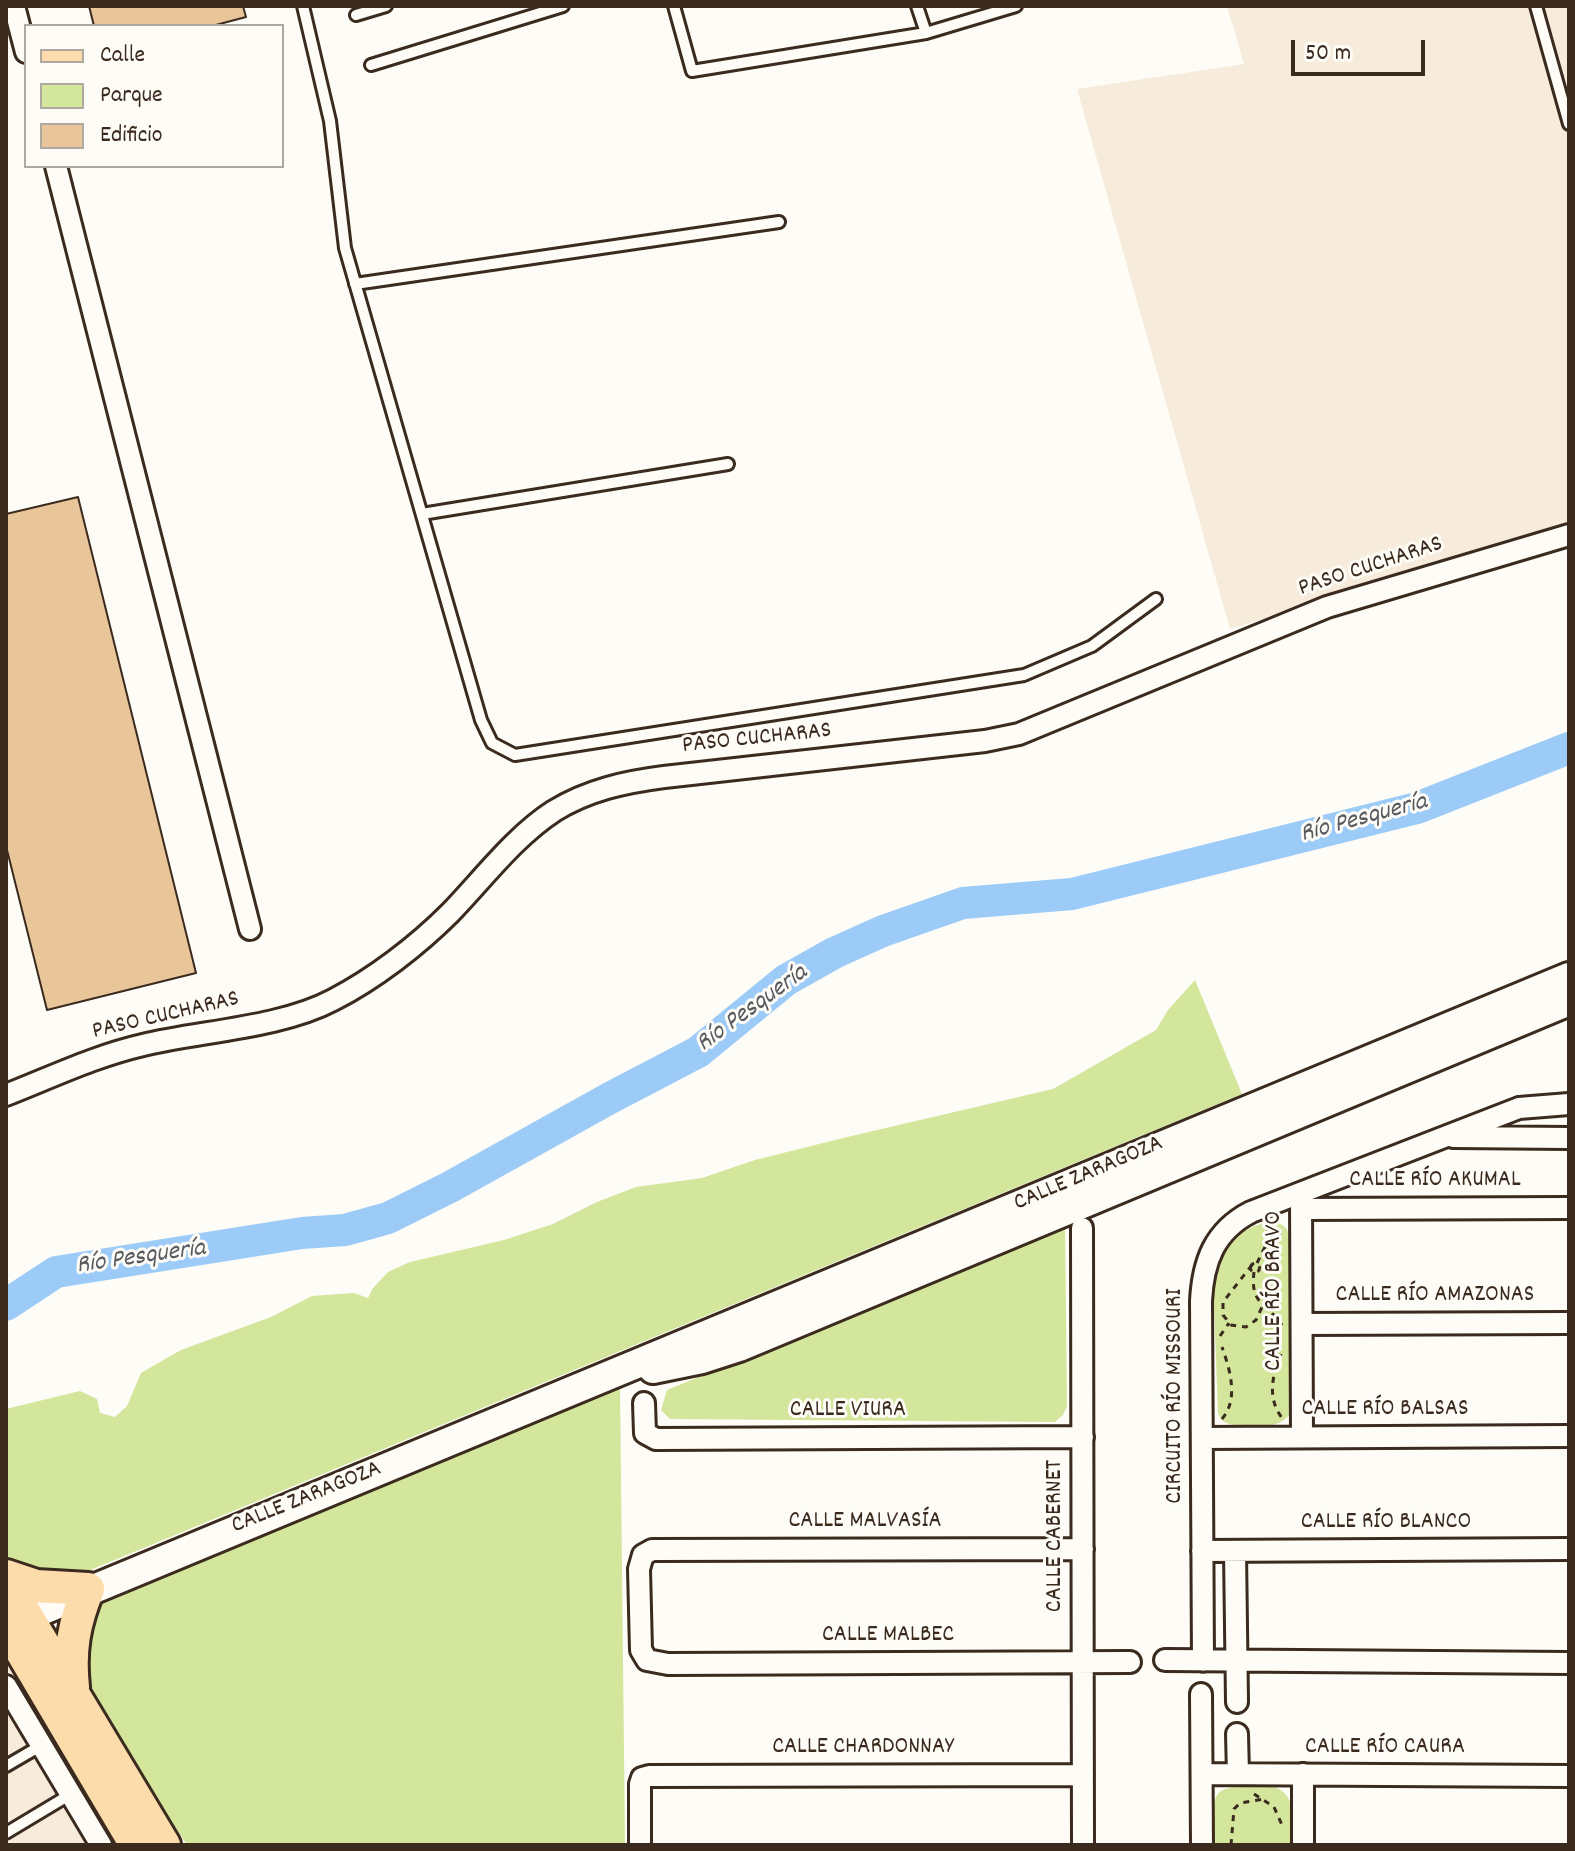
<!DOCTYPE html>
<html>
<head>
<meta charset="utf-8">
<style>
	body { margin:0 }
	#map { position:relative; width:1575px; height:1851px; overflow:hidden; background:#fdfcf7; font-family:Dekko,sans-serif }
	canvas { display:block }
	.frame { position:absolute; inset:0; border:8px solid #3b2a1e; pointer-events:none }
	.legend { position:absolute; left:24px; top:24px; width:260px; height:144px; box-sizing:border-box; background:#fdfcf7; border:2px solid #afa8a0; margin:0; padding:10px 14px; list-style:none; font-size:24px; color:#3b2a1e }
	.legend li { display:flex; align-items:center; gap:16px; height:40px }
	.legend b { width:40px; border:2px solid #afa8a0 }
	.scale { position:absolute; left:1291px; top:40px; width:134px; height:36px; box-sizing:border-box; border:4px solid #3b2a1e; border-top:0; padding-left:10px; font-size:24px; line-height:28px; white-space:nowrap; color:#3b2a1e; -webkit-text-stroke:6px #fdfcf7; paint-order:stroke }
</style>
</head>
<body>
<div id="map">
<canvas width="1575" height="1851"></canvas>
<div class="frame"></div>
<ul class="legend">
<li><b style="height:10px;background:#fddcac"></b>Calle</li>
<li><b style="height:22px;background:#d3e69b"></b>Parque</li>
<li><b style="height:22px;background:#e9c59a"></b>Edificio</li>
</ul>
<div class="scale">50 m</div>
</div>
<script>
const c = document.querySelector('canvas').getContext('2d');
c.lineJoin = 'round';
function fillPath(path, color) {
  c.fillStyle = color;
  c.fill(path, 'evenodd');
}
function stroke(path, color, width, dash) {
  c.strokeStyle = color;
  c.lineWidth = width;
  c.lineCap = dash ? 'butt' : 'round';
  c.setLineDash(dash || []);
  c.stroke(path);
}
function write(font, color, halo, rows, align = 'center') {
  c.font = font + ' Dekko,sans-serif';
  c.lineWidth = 6;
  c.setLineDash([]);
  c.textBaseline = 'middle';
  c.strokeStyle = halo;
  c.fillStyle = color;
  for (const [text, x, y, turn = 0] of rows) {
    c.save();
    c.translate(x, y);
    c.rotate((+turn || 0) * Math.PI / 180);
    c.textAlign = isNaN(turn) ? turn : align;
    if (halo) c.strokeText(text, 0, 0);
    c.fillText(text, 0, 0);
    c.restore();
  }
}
fillPath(new Path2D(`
	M1227 6H1569V528L1230 629 1077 89 1244 64Z
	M6 1649 125 1845H6Z`), '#f7ecdb');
fillPath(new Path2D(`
	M1195 980 1242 1094 88 1571 69 1577 11 1565 6 1557V1409L80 1391 97 1399 100 1413 115 1417 127 1406 141 1373 181 1350 271 1317 312 1296 354 1293 368 1298 373 1288 388 1272 410 1262 504 1240 553 1224 597 1202 636 1187 702 1178 755 1160 843 1138 1053 1089 1156 1030 1168 1010Z
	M1277 1221 1286 1228 1289 1234 1290 1414C1279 1431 1237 1431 1221 1420L1218 1413 1213 1278C1223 1244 1240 1225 1277 1221Z
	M1065 1227 1067 1406 1063 1415 1055 1422 670 1419 661 1410 667 1390Z
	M620 1387 625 1845H187L91 1700 84 1680 93 1608 114 1595Z
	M1272 1786C1299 1794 1292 1823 1292 1845H1213C1213 1783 1210 1787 1272 1786Z`), '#d3e69b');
stroke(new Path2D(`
	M6 1305 56 1272 302 1233 345 1230 388 1218 450 1187 610 1098 698 1052 786 980 834 953 883 931 963 903 1072 894 1417 808 1569 748`), '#9dcbf8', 32);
const building = new Path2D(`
	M89 6H243L246 17 212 26H94Z
	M78 497 196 973 47 1010 6 846V514Z`);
fillPath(building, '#e9c59a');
stroke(building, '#3b2a1e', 2);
const lane = new Path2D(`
	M303 6 330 121 345 248 481 720 492 743 515 755 1024 675 1092 646 1156 599
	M674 6 692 71 926 33 1016 6
	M917 6 926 33
	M1536 6 1569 124
	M356 15 386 6
	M371 65 563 6
	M355 284 779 222
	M422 514 728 464
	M6 1766 42 1745
	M6 1833 71 1794`);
const street = new Path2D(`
	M14 6 26 52
	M56 166 250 929
	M6 1095C52 1077 95 1056 143 1045 201 1031 280 1028 333 1000 374 979 417 946 450 913 483 879 514 837 554 811 588 790 625 782 664 777L985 741 1019 734 1327 607 1569 535
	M1453 1137 1569 1138
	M1301 1197 1302 1437
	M1302 1209 1569 1208
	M1082 1228 1083 1845
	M1302 1324 1569 1323
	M644 1403 645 1433 656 1439 1083 1437
	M1202 1438 1569 1436
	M1083 1549 652 1550 643 1555 639 1569 641 1650 647 1660 668 1664 1130 1662
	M1202 1551 1569 1549
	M1235 1551 1237 1702
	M1165 1660 1569 1663
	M1203 1661 1201 1301C1203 1262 1214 1231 1251 1212L1519 1108 1569 1104
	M6 1686 101 1845
	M1201 1694 1202 1845
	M1237 1734 1238 1774
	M1202 1774 1569 1776
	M1303 1774V1845
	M640 1845V1784L642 1778 649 1776 1083 1775`);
const secondary = new Path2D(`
	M653 1369 702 1359 739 1347 1569 1001
	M7 1625 1569 977`);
const primary = new Path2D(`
	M6 1576 36 1586 88 1589C74 1623 69 1650 73 1687
	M6 1582 164 1845
	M6 1625 136 1845`);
stroke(lane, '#3b2a1e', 16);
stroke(street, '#3b2a1e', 26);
stroke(secondary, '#3b2a1e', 34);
stroke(primary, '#3b2a1e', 38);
stroke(new Path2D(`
	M1267 1243 1268 1226
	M1257 1263 1267 1243 1281 1232
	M1250.5 1268a4.5 4.5 0 1 1 9 0a4.5 4.5 0 1 1-9 0Z
	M1252 1265 1223 1302V1315L1231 1325 1246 1327 1256 1320 1262 1307
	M1254 1272C1250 1305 1266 1302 1282 1325
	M1220 1336 1229 1323
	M1281 1354C1272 1376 1267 1398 1282 1418
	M1222 1419C1239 1399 1230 1370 1222 1347
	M1254 1794 1274 1807 1282 1825
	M1231 1845 1234 1809 1240 1803 1264 1799`), '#3b2a1e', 3, [6, 6]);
stroke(lane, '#fdfcf7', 10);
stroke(street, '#fdfcf7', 20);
stroke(secondary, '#fdfcf7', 28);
stroke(primary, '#fddcac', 32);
write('24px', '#3b2a1e', '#fdfcf7', [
	["PASO CUCHARAS",1371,568,-18],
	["PASO CUCHARAS",757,740,-6],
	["PASO CUCHARAS",166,1017,-13],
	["CALLE ZARAGOZA",1089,1175,-23],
	["CALLE RÍO AKUMAL",1435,1182],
	["CALLE RÍO BRAVO",1276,1291,-90],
	["CALLE RÍO AMAZONAS",1435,1297],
	["CIRCUITO RÍO MISSOURI",1177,1396,-90],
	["CALLE RÍO BALSAS",1385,1411],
	["CALLE VIURA",848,1412],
	["CALLE ZARAGOZA",307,1499,-22],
	["CALLE MALVASÍA",865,1523],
	["CALLE RÍO BLANCO",1386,1524],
	["CALLE CABERNET",1057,1536,-90],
	["CALLE MALBEC",888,1637],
	["CALLE CHARDONNAY",863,1749],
	["CALLE RÍO CAURA",1385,1749]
]);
write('italic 26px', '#585a5f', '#fdfcf7', [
	["Río Pesquería",1364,820,-15],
	["Río Pesquería",753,1010,-36],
	["Río Pesquería",141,1259,-8]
]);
</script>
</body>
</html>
